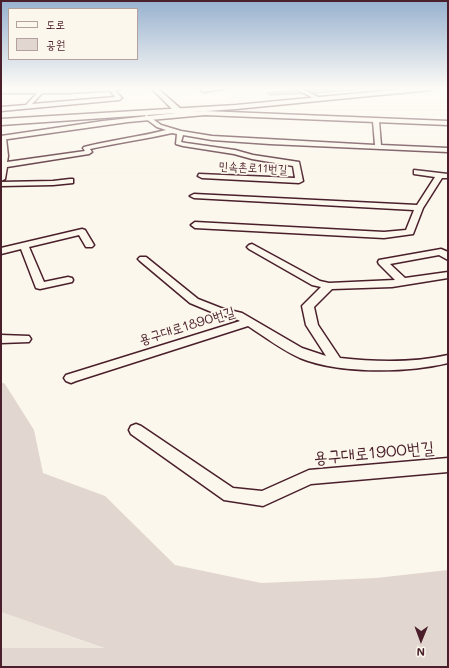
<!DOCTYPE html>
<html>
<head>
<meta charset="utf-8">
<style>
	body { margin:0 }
	#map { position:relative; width:449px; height:668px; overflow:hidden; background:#fbf7ec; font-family:Mali,"Poor Story",sans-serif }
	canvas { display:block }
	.frame { position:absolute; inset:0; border:2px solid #4a1f2b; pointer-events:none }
	.legend { position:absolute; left:8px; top:8px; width:130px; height:52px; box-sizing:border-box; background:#fbf7ec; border:1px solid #b4a19f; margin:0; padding:5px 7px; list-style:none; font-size:12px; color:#4a1f2b }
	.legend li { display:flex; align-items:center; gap:8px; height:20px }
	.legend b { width:20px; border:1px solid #b4a19f }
	.north { position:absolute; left:401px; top:620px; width:40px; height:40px; -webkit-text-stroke:3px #fbf7ec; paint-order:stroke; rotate:181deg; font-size:11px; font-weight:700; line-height:16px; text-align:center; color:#4a1f2b }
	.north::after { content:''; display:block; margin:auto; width:14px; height:18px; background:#4a1f2b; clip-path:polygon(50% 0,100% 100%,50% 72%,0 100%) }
</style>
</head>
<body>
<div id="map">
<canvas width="449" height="668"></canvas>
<div class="frame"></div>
<ul class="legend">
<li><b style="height:5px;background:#fbf7ec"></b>도로</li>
<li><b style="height:11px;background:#e2d7d0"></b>공원</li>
</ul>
<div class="north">N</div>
</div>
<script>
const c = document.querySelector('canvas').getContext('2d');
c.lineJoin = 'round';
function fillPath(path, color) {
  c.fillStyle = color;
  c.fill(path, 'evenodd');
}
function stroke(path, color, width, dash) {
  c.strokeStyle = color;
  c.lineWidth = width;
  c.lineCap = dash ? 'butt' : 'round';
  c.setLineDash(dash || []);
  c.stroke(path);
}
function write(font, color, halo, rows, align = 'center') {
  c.font = font + ' Mali,"Poor Story",sans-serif';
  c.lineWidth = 3.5;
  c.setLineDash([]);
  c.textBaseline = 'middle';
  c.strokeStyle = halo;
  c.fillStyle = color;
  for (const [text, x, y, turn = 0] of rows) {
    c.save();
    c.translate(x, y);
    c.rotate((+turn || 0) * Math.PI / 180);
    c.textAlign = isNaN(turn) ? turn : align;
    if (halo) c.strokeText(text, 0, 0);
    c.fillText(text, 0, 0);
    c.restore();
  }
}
fillPath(new Path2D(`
	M1 612 106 649 230 667H1Z`), '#eee7de');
fillPath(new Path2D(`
	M1 382 5 384 34 430 43 473 105 496 175 565 261 583 376 578 448 570V667H1V648H104L1 612Z`), '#e2d7d0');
const water = new Path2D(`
	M330 88H375L318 93 269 95 267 93Z`);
fillPath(water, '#bfadaa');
stroke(water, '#907477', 1);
const minor = new Path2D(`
	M42 88H47L32 104 115 97 108 88H112L122 98 119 100 1 111V107L26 105Z
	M198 88H230L204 92Z
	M294 88H300L320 98 315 99Z
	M147 115 161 125 181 131 212 136 375 145 373 121 376 119 379 121 381 145 448 148V152L270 144 212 140 183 135 181 142 186 143 235 150 253 155 299 162 303 181 299 183 202 178 198 176 199 174 295 178 293 166 252 159 234 154 183 146 176 144 177 134 172 133C145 139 118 143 90 149L92 152 89 154 7 167 5 179 1 181V137L6 138 8 156 7 162 85 151 83 148 84 147C111 140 139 137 166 130L157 127 145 118V116Z
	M414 170 448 174V178H442L423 208 413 234 384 238 195 228 191 225 195 222 384 232 406 230 414 210 194 198 190 196 194 194 417 205 435 177 414 174Z
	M70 179H73V183L53 185 1 186V182L53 181Z
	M82 229 85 230 94 245 92 247H86L79 235 29 247 44 282 68 277 72 278 73 280 72 282 40 289 36 288 21 249 1 254V248Z
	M252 244 320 281 329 283 395 280 379 264 378 262 379 260 441 249 448 252V260L439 255 390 264 405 278 448 272V278L392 287 332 289 314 307 318 325 340 358C376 362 413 363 448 355V363C407 373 339 374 300 358 282 350 265 337 248 326L76 381 71 383 66 381 64 378 66 375 240 321 234 318 214 313 190 303 140 261 138 259 140 257H146L198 299 221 308 242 313 302 348 326 356 306 325 302 306 321 287 312 285 249 249 247 247 249 245Z
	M1 335 29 336 31 339 29 342 1 343Z
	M136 424 141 426 233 488 262 491 309 470 448 458V472L311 484 263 506 224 500 131 434 129 430 131 426Z`);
const tertiary = new Path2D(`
	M95 88H121L118 90 68 93H1V89Z
	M151 88H157L181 109V112L205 111 448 121V125L205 115 128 122 1 140V136L103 121 176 113Z`);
const secondary = new Path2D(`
	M414 88H435L431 90 236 109 1 125V119L236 105Z`);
stroke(minor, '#4a1f2b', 3);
stroke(tertiary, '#4a1f2b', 3);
stroke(secondary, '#4a1f2b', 3);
fillPath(minor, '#fbf7ec');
fillPath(tertiary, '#fbf7ec');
fillPath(secondary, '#fbf7ec');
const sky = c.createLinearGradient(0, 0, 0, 181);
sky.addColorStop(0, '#97b1cf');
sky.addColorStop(0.49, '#fdfbf6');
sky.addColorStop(1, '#fdfbf600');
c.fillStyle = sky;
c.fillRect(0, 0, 449, 181);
write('12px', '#4a1f2b', '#fbf7ec', [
	["민속촌로11번길",253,168,3]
]);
write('14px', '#4a1f2b', '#fbf7ec', [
	["용구대로1890번길",187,326,-17]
]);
write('17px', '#4a1f2b', '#fbf7ec', [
	["용구대로1900번길",374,453,-5]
]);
</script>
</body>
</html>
